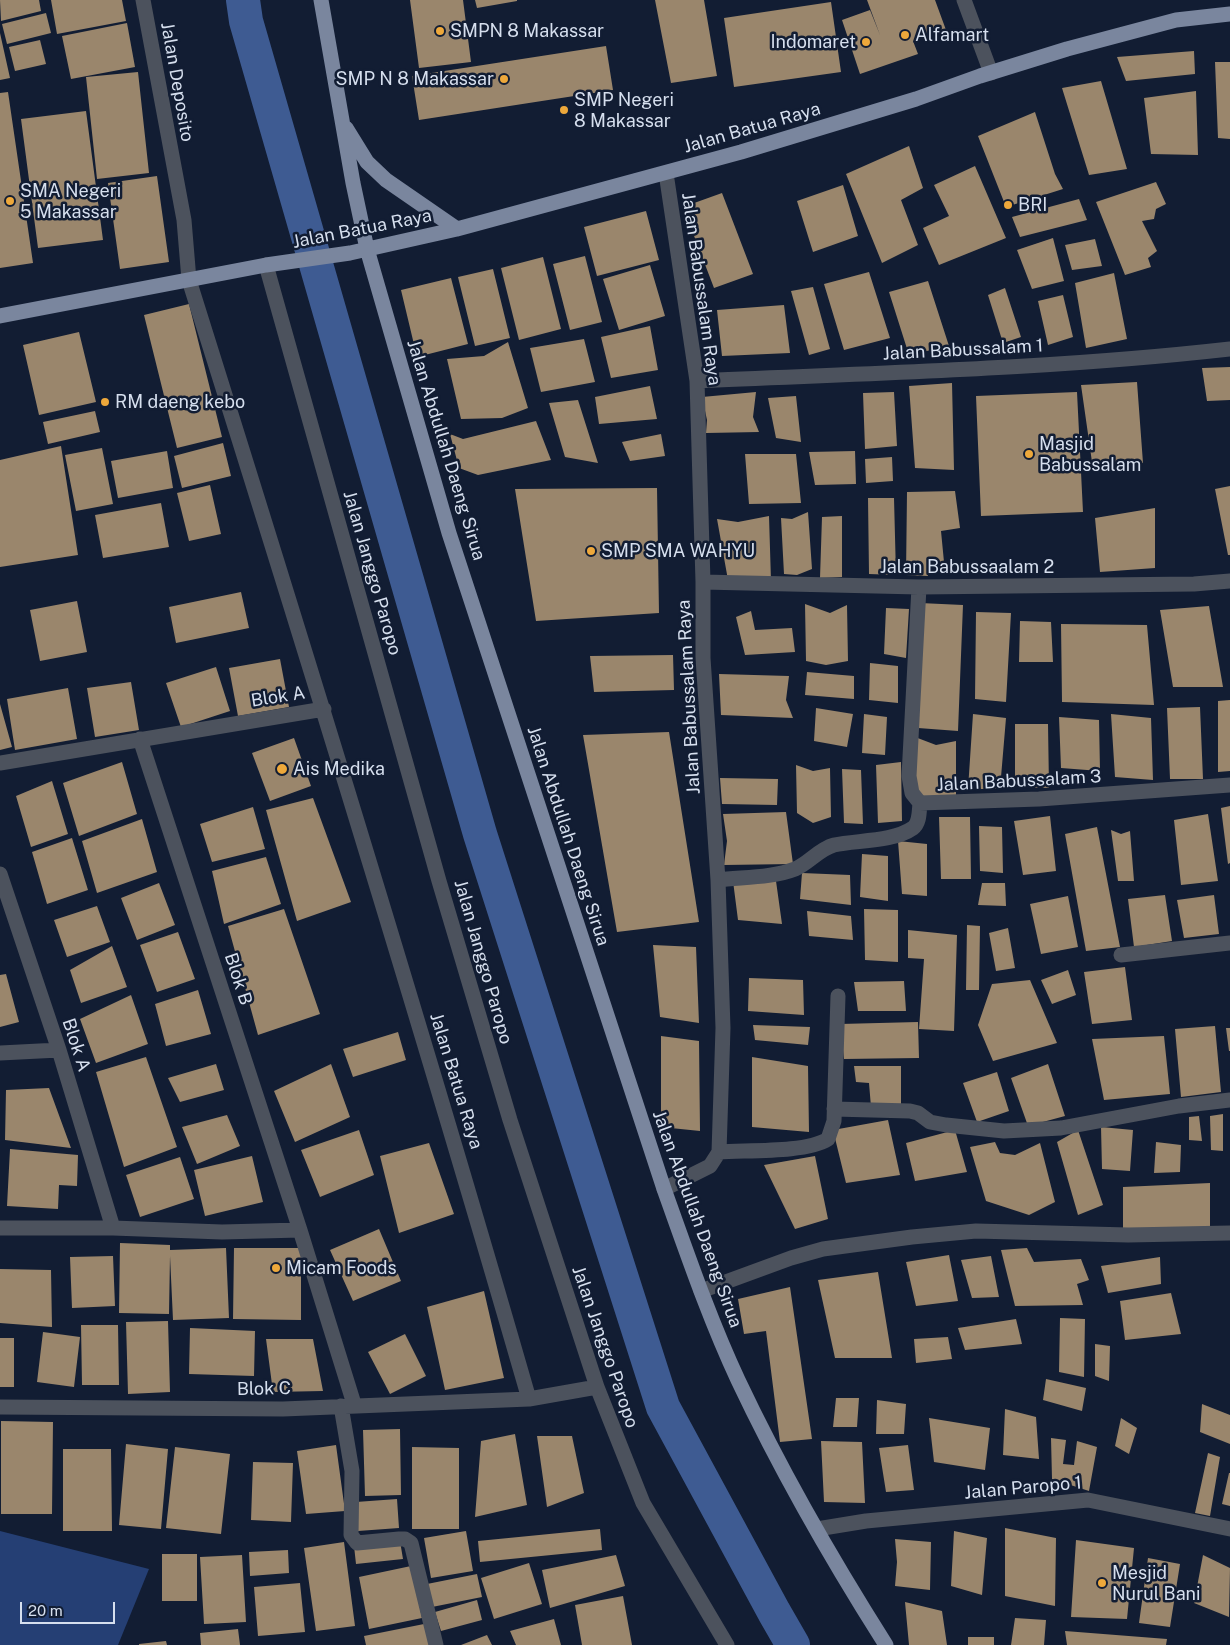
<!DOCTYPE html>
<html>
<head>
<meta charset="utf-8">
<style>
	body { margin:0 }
	#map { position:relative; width:1230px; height:1645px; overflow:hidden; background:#121d33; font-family:"Public Sans",sans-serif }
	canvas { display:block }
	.scale { position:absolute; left:20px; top:1602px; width:95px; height:22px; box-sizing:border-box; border:2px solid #d6dfee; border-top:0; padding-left:6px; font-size:15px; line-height:18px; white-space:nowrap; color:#d6dfee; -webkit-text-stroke:4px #121d33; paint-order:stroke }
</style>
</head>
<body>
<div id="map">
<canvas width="1230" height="1645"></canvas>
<div class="scale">20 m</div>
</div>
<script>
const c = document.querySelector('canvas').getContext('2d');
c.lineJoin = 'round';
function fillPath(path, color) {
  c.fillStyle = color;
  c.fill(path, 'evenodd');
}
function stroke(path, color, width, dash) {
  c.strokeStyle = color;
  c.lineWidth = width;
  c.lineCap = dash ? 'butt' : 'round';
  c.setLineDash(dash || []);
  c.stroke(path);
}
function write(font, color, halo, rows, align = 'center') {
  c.font = font + ' "Public Sans",sans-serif';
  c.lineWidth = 5;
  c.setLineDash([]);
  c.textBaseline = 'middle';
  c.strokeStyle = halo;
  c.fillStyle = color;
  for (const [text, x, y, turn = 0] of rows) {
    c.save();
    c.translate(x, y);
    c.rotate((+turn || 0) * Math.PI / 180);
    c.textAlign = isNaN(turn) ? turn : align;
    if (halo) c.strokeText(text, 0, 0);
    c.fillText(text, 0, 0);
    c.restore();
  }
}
fillPath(new Path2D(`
	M0 1531 149 1569 118 1645H0Z`), '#253f74');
stroke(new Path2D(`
	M243 0 246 21 480 834 663 1407 774 1612 793 1645`), '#3e5b92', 34);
fillPath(new Path2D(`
	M0 0H39L41 11 1 21Z
	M51 0H122L126 21 57 34Z
	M410 0H463L471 62 419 68Z
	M475 0H517V1L477 8Z
	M655 0H704L717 76 671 83Z
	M867 0H935L946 30 913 41 918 54 860 74 842 20 870 10 880 35Z
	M831 2 841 72 734 87 724 18Z
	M46 13 51 33 7 44 2 24Z
	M127 23 135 67 71 79 62 36Z
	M0 33 10 78 0 80Z
	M40 40 46 64 15 71 9 47Z
	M606 46 613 90 419 120 412 76Z
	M1194 51 1195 74 1126 81 1117 57Z
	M1215 62H1230V139L1218 138Z
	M138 72 149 173 97 179 86 77Z
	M1101 81 1127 169 1089 175 1062 88Z
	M1196 91 1198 155 1151 154 1144 98Z
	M8 92 33 263 0 268V93Z
	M86 111 103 240 38 248 21 119Z
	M1035 112 1055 174 1063 189 1006 207 978 136Z
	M909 146 923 188 901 200 918 245 882 263 846 174Z
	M975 166 1006 238 939 265 923 228 949 216 934 185Z
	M157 176 169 262 120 269 108 183Z
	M1156 182 1166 204 1156 209 1154 219 1142 221 1157 251 1148 258 1151 267 1125 275 1096 202Z
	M843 185 858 236 813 252 797 201Z
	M722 193 753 274 714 288 683 207Z
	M1079 199 1087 220 1020 237 1012 217Z
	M646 211 659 260 597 276 584 227Z
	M1053 238 1064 281 1032 289 1017 250Z
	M1095 239 1102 266 1072 270 1065 245Z
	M585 256 602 322 570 330 553 264Z
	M543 257 561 329 519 340 501 268Z
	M650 265 665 316 619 330 603 279Z
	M493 269 510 338 475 346 458 277Z
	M869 272 890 338 844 350 824 284Z
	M1114 273 1127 339 1086 348 1075 283Z
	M451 278 468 344 417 357 401 290Z
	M928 281 949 346 909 355 889 292Z
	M813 287 830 349 809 355 791 291Z
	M1005 288 1021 337 1003 343 988 295Z
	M1063 295 1073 337 1048 345 1038 301Z
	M189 304 222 437 177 448 144 315Z
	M784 305 790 353 722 356 717 310Z
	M650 326 658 370 611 378 601 337Z
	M79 332 96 402 39 415 23 345Z
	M584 339 595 382 541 392 530 348Z
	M508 342 528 408 502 418 461 419 447 359 484 356Z
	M1230 367V400L1207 401 1202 368Z
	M1137 382 1143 463 1093 469 1081 385Z
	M952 383 954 470 915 468 909 386Z
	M650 386 657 419 599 424 595 397Z
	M756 392 753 417 759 432 706 433 707 420 702 397Z
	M894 392 897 446 865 449 863 393Z
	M1077 392 1083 512 981 516 976 396Z
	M796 396 801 442 776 438 768 398Z
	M578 400 598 463 565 457 549 403Z
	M95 411 100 432 48 444 43 422Z
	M536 421 551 460 478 475 459 468 450 434 463 439Z
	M661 434 665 456 630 461 622 442Z
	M223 443 231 476 182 488 174 456Z
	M61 446 78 555 0 567V460Z
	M102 448 113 504 76 511 65 455Z
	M167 451 173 488 118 498 111 461Z
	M855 451 856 484 815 485 809 452Z
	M745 454H796L801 503 749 504Z
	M892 457 893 481 866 483 865 459Z
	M210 485 221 534 189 541 177 493Z
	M1230 486V555H1228L1215 489Z
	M657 488 659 613 536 621 515 489Z
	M955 491 960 528 941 531 944 562H929L928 576 906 575 907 492Z
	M868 498H894L896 575 869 574Z
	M161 503 169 547 103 558 95 515Z
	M1155 508V568L1100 572 1095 518Z
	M808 512 812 569 797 575 784 574 781 518 792 519Z
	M769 516 771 581 728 580 717 519 738 522Z
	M842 516V577L820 578 822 517Z
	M241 592 249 628 176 643 169 607Z
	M77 601 87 652 40 661 30 610Z
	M920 603 963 605 958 731 918 728Z
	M805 604 830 613 847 605 848 661 826 665 806 661Z
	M1209 606 1223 687H1173L1160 610Z
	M886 608 909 609 906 658 884 654Z
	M751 611 755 630 792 628 795 652 745 655 736 617Z
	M976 612 1011 613 1006 702 975 699Z
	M1020 621 1051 622 1053 662H1019Z
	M1061 624 1147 625 1154 705 1062 702Z
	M673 655 674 690 594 692 590 656Z
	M280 659 289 707 238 716 229 668Z
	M870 663 898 666V703L869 700Z
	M216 667 230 711 181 727 166 683Z
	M807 672 854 676V699L805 695Z
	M719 674 789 676 786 700 793 718 721 715Z
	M131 682 139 730 95 737 87 688Z
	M68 688 77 739 15 750 7 699Z
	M1230 700V771L1218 772V701Z
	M0 704 12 747 0 750Z
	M1200 707 1203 779H1170L1167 708Z
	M816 708 853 714 847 747 814 741Z
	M864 714 887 717 885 755 862 753Z
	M973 714 1006 718 1000 789H968Z
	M1111 714 1151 718 1153 780 1115 777Z
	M1059 717 1099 720 1100 771 1061 768Z
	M1015 724H1048L1049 788 1015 787Z
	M669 732 699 922 617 932 583 735Z
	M915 737 936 745 956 741V795L938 803 913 791Z
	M294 738 311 786 270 801 252 753Z
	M122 762 137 814 79 836 63 783Z
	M901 762 902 821 878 823 876 765Z
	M796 765 813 771 830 768 831 817 813 823 797 813Z
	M842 769 861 770 863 824 844 823Z
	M720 778 778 779 777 805 722 804Z
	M52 781 68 834 31 847 16 796Z
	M313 798 351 902 297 921 266 810Z
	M1230 806V863L1228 864 1221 808Z
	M253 807 265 849 212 862 200 824Z
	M786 812 793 864 724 865 727 841 723 814Z
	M1208 814 1218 881 1181 885 1174 820Z
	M1050 816 1056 871 1023 875 1014 821Z
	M939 817H970L971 879H941Z
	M142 819 157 872 97 893 82 841Z
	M979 826 1002 827 1003 873 980 871Z
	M1097 827 1120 947 1086 951 1065 834Z
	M1111 830 1121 834 1130 831 1134 881H1118Z
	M72 838 88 890 47 904 32 852Z
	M898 841 927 844V896L902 894Z
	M862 854 888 856V901L860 897Z
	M266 857 281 904 224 924 212 871Z
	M802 873 850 875 851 905 800 899Z
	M733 881H776L782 924 738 920Z
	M159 883 175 925 137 940 121 898Z
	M982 883H1005L1006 906 978 905Z
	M1165 895 1172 941 1134 947 1128 899Z
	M1214 895 1219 934 1184 938 1177 900Z
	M1068 896 1078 947 1041 954 1030 904Z
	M97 906 110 942 67 957 54 920Z
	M284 909 320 1014 258 1035 228 926Z
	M864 909 898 910V962L865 960Z
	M807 911 851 916 853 940 809 936Z
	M967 925 980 926 979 990H966Z
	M1008 928 1015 968 996 971 989 933Z
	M908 930 957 935 954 1031 919 1029 924 959 908 958Z
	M178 932 195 979 157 992 140 945Z
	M653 945 696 947 699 1023 660 1017Z
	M112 946 127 987 81 1003 70 970Z
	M1125 967 1132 1020 1092 1024 1084 972Z
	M1068 970 1076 995 1052 1004 1041 980Z
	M6 974 19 1022 0 1027V975Z
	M749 978 803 980 804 1015 748 1011Z
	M1030 980 1057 1043 993 1061 978 1025 992 984Z
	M904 981 906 1011H858L854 982Z
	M198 990 211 1034 166 1046 155 1004Z
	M131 995 148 1044 96 1063 80 1019Z
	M918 1022 919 1058 844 1059 840 1024Z
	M753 1025 810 1027 808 1045 755 1040Z
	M1215 1026 1221 1092 1181 1097 1175 1029Z
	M1226 1028H1230V1051H1229Z
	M398 1032 406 1060 353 1077 343 1049Z
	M661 1036 699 1041 700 1131 661 1127Z
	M1164 1036 1170 1094 1104 1100 1092 1039Z
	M146 1057 177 1147 124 1167 96 1072Z
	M752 1057 808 1066 809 1132 752 1127Z
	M216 1064 224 1090 180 1102 168 1078Z
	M331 1064 350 1117 295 1142 274 1091Z
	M1048 1064 1065 1116 1028 1126 1011 1078Z
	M854 1066H901V1107H871L869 1083 856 1082Z
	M997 1072 1009 1111 977 1122 963 1083Z
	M49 1088 71 1148 5 1140 6 1090Z
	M1223 1114V1151L1211 1150 1210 1116Z
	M227 1115 240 1146 197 1164 182 1127Z
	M1199 1116 1202 1141 1189 1140V1117Z
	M888 1120 900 1175 846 1183 833 1130Z
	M1101 1127 1133 1130 1130 1171 1102 1169Z
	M359 1130 374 1175 320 1197 301 1150Z
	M955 1130 967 1172 915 1181 906 1143Z
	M1078 1130 1103 1205 1078 1215 1057 1142Z
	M995 1142 1000 1153 1015 1155 1040 1143 1055 1202 1029 1215 986 1201 970 1147Z
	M1156 1142 1181 1145 1180 1172 1154 1173Z
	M429 1143 454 1214 399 1233 380 1156Z
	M10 1149 78 1155 77 1186 59 1185 58 1209 7 1206Z
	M252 1156 263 1202 205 1216 194 1170Z
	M815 1156 828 1219 795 1229 764 1165Z
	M180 1157 194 1199 140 1217 126 1175Z
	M1210 1183V1231L1123 1228V1187Z
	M379 1229 401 1281 353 1301 330 1250Z
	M120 1243 170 1245V1250L226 1248 229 1318 173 1320 170 1256 169 1314 119 1313Z
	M234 1248H301V1320L233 1319Z
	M1027 1248 1034 1262 1081 1259 1089 1280 1077 1284 1083 1305 1015 1306 1001 1250Z
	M949 1255 958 1301 916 1306 906 1262Z
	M113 1256 115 1306 72 1308 70 1257Z
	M991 1256 999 1297 972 1298 961 1260Z
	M1160 1257 1161 1284 1108 1293 1101 1266Z
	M0 1269 51 1270 52 1327 0 1323Z
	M878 1272 892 1358H835L818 1280Z
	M790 1287 812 1439 780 1442 766 1331 744 1334 738 1299Z
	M484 1291 504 1378 445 1390 427 1307Z
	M1171 1293 1181 1334 1125 1340 1120 1301Z
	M1060 1318 1085 1319 1084 1377 1059 1372Z
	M1016 1319 1022 1344 965 1350 958 1328Z
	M168 1321 170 1392 128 1394 126 1322Z
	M81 1325H118L119 1385H82Z
	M190 1328 255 1331 254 1376 189 1374Z
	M43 1332 80 1337 74 1387 37 1382Z
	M405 1334 426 1376 390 1394 368 1352Z
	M948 1337 952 1359 916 1363 914 1339Z
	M0 1338H14V1387H0Z
	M266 1339H313L323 1391 273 1392Z
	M1095 1344 1110 1346 1109 1381 1095 1376Z
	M1046 1379 1086 1388 1082 1411 1043 1400Z
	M836 1398H859L857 1427H833Z
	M877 1400 906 1404 904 1434H876Z
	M1202 1404 1230 1415V1444L1200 1432Z
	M1005 1409 1036 1417 1039 1459 1003 1455Z
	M929 1418 990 1428 985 1470 934 1462Z
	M1121 1418 1137 1428 1129 1454 1115 1446Z
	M1 1421 53 1422 52 1514H1Z
	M400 1429 401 1495 365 1496 363 1430Z
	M515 1434 527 1505 475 1517 481 1441Z
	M537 1436H572L584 1493 547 1507Z
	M1051 1438 1066 1440 1063 1464 1074 1465 1077 1441 1097 1447 1089 1491 1052 1479Z
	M821 1441 862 1442 865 1503 824 1502Z
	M126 1444 168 1449 161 1529 119 1525Z
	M336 1445 345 1511 306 1514 297 1451Z
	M908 1445 914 1490 886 1492 879 1448Z
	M175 1447 230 1454 221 1534 166 1528Z
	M412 1447 459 1448V1529H412Z
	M63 1449H111L112 1531H63Z
	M1208 1453 1220 1457 1210 1516 1195 1513Z
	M253 1462 293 1463 291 1522 251 1520Z
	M1229 1473H1230V1506L1222 1504Z
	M397 1499 399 1528 358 1531 356 1502Z
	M1005 1528 1056 1538 1055 1606 1005 1596Z
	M600 1529 602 1550 480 1562 478 1541Z
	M466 1531 473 1571 431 1578 424 1538Z
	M954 1531 987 1538 982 1595 951 1586Z
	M895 1539 931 1542 930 1590 895 1586 897 1562Z
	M1076 1540 1134 1548 1127 1619 1071 1617Z
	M400 1541 403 1559 356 1564 354 1546Z
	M344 1542 355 1626 316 1631 304 1548Z
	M288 1550 289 1573 250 1576 249 1552Z
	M162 1554H197V1601H162Z
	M242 1555 246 1622 204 1624 200 1557Z
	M616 1555 625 1586 550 1608 542 1570Z
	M1203 1555 1230 1568 1229 1617 1194 1603Z
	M1148 1558 1180 1564 1170 1627 1139 1623Z
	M529 1563 542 1604 494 1619 481 1578Z
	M411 1566 422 1618 369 1629 359 1577Z
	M477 1574 482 1597 432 1607 427 1584Z
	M300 1583 305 1632 258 1636 254 1587Z
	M623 1596 632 1645H582L575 1605Z
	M477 1600 482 1620 441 1631 435 1612Z
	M905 1602 942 1611 947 1645H909Z
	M1015 1618 1046 1620 1044 1645H1011Z
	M554 1619 561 1645H516L510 1631Z
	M429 1623 434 1645H366L364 1636Z
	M238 1629 240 1645H201L200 1633Z
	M1065 1631 1167 1639 1166 1645H1067Z
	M487 1635 492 1645H461Z
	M968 1637H994V1645H968Z
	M166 1641 167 1645H139V1644Z`), '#9a866c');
stroke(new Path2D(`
	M143 0 184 220 189 280C306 652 421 1024 529 1399L597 1387
	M964 0 991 73
	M266 265 439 881 510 1120 597 1387 643 1503 727 1645
	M697 381C875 373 1053 369 1230 349
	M703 582 919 587 1194 584 1230 581
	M919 587 909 776 912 793 920 803
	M140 739 300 1230 354 1404
	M0 763 324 709
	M0 874 59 1050 113 1228
	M718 880C742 877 772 878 795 869 809 863 819 849 834 845 857 840 893 842 913 828 920 823 919 811 920 803L1039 799 1230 785
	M1121 955 1230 943
	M0 1053 59 1050
	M834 1109 910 1111 918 1113 930 1122 946 1125 1004 1131 1061 1128 1179 1106 1230 1100
	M719 1152C748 1150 806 1153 828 1139L834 1121 838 996
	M664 1189 710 1166 719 1152 723 1028 718 880 703 658V582L697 381 666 173
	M0 1228H113L222 1232 300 1230
	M701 1291 791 1258 823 1249 912 1237 976 1231 1128 1235 1230 1233
	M341 1406 352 1471 351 1535 357 1543 399 1539H405L411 1543 436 1645
	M0 1407 283 1409 529 1399
	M817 1529 866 1521 1088 1500 1230 1529`), '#4c525d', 15);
stroke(new Path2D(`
	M321 0 353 183 367 249 449 533 664 1189C687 1253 709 1318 738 1380 781 1471 832 1560 886 1645
	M346 128 367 162 386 180 457 229
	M0 316 266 265 350 253 457 229 741 152 916 99 980 76 1067 49 1176 20 1230 14`), '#7a869e', 15);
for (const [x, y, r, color] of [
	[440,31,5,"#eda83b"],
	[905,35,5,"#eda83b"],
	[866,42,5,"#eda83b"],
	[504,79,5,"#eda83b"],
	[564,110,5,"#eda83b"],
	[10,201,5,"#eda83b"],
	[1008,205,5,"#eda83b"],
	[105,402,5,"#eda83b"],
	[1029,454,5,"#eda83b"],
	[591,551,5,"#eda83b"],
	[282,769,6,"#eda83b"],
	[276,1268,5,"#eda83b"],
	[1102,1583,5,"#eda83b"]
]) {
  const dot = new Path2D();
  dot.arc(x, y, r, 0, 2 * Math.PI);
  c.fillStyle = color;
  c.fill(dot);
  stroke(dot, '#121d33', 2);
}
write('18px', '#d6dfee', '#121d33', [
	["SMPN 8 Makassar",450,31],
	["Alfamart",915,35],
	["Indomaret",856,42,"right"],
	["SMP N 8 Makassar",494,79,"right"],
	["SMP Negeri",574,100],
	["8 Makassar",574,121],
	["SMA Negeri",20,191],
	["5 Makassar",20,212],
	["BRI",1018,205],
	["RM daeng kebo",115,402],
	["Masjid",1039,444],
	["Babussalam",1039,465],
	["SMP SMA WAHYU",601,551],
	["Ais Medika",293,769],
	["Micam Foods",286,1268],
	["Mesjid",1112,1573],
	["Nurul Bani",1112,1594]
], 'left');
write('18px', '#d6dfee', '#121d33', [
	["Jalan Deposito",177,82,80],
	["Jalan Batua Raya",752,128,-16],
	["Jalan Batua Raya",362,229,-11],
	["Jalan Babussalam Raya",701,289,82],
	["Jalan Babussalam 1",963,350,-3],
	["Jalan Abdullah Daeng Sirua",446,450,73],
	["Jalan Babussaalam 2",967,567],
	["Jalan Janggo Paropo",372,573,74],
	["Blok A",278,697,-9],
	["Jalan Babussalam Raya",689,697,-93],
	["Jalan Babussalam 3",1019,781,-3],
	["Jalan Abdullah Daeng Sirua",568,836,72],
	["Jalan Janggo Paropo",483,962,74],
	["Blok B",238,979,72],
	["Blok A",76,1045,72],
	["Jalan Batua Raya",456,1081,73],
	["Jalan Abdullah Daeng Sirua",697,1219,70],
	["Jalan Janggo Paropo",605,1347,71],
	["Blok C",264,1389,-1],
	["Jalan Paropo 1",1023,1488,-5]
]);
</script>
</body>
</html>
